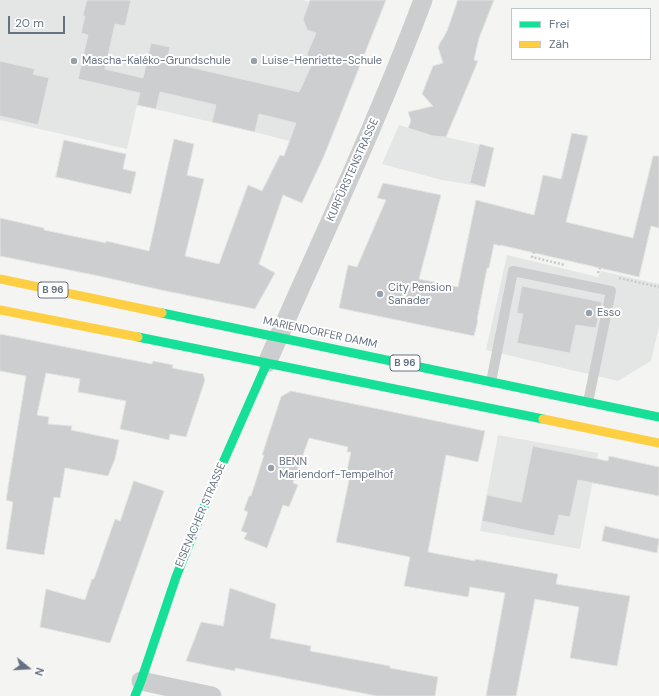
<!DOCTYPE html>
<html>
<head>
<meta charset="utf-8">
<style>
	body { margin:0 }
	#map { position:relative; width:659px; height:696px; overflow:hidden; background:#f4f4f3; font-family:"DM Sans",sans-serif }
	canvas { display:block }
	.legend { position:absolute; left:511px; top:8px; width:140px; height:52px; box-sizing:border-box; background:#fff; border:1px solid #c2c7cd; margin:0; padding:5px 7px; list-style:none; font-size:12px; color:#667281 }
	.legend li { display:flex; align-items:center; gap:8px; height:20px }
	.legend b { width:20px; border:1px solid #c2c7cd }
	.north { position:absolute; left:8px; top:648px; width:40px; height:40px; -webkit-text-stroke:3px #fff; paint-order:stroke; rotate:108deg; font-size:11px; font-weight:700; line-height:16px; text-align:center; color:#667281 }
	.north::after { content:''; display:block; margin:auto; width:14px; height:18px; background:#667281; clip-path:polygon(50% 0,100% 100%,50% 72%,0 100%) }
	.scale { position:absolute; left:8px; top:16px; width:57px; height:18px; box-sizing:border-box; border:2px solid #667281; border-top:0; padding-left:5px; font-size:12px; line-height:14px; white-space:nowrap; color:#667281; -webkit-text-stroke:3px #fff; paint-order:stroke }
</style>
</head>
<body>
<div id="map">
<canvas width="659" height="696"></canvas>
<ul class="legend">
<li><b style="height:5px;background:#16e098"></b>Frei</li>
<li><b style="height:5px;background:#ffcf43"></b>Zäh</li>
</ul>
<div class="north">N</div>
<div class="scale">20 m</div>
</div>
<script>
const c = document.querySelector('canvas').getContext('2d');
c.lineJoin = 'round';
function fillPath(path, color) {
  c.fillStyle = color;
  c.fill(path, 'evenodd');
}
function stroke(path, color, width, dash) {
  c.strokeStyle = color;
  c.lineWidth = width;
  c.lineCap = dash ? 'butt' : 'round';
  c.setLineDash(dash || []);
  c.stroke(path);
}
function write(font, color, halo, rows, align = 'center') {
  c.font = font + ' "DM Sans",sans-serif';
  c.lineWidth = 4;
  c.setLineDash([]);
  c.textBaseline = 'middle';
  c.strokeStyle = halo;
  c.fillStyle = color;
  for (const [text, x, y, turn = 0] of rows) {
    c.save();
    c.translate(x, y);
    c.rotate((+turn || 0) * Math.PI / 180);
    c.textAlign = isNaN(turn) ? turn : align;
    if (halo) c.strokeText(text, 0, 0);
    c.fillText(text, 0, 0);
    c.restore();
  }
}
fillPath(new Path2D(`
	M0 0H302L379 17 289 141 255 132 137 105 127 149 0 120Z
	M399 125 433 136 446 137 494 148 485 187 442 180 382 164Z
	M507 255 598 277 601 271 659 284V327L651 361 618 381 486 350Z
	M498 435 598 453 580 549 480 531Z`), '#e4e6e5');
const building = new Path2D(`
	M87 0H131L125 26 115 24 105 69 143 78 151 43 170 47 167 62 299 92 312 64 307 54 316 33 307 30 303 19 310 0H386L324 156 302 203 283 195 259 264 275 273 255 309 161 290 99 276 0 256V218L44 228V230L106 243V241L149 251 174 139 194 144 187 175 204 179 185 256 219 264 248 185 262 191 280 155 284 156 296 123 259 114 255 132 212 122 216 105 160 92 156 109 137 105 140 93 78 79 88 35 81 33 85 16H83Z
	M458 0H494L479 38 474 60 478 61 446 137 433 136 408 128 411 121 408 112 433 106 422 94 433 66 443 63 438 47 441 41 442 40 447 31Z
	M0 61 35 69 33 74 49 78 38 125 0 116Z
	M572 133 588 136 566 222 633 238 653 156H659V228L651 226 639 277 500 245V246L494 244 489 268H487L477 320H478L474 336 339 308 348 265 357 267 386 200 377 198 383 183 441 195 419 279 458 287 476 200 534 215 543 175 561 179Z
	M64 140 126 154 123 169 136 172 131 194 56 177Z
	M480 144 494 148 485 187 470 183Z
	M522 286 602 302 596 328 576 325 570 353 517 343 523 314 517 313Z
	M0 334 152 364 153 361 173 365 172 368 203 374 205 380 186 437 170 434 169 440 120 429 126 401 78 392 80 379 46 373 37 415 49 417 48 424 72 426 71 430 119 440 115 459 108 476 65 468 60 498 54 497 44 555 6 549 13 502 6 500 26 376 0 371Z
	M291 391 485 431 478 462 446 455 428 552 475 561V559L558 574 556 584 630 596 617 666 570 658 579 607 535 599 516 696H486L505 593 470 587 468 597 404 586 410 557 336 542 351 471 347 470 351 452H347L348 447 309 438 293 483 298 485 289 507 283 505 267 548 244 539 247 533 241 531 248 512 244 510 249 496H251L264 455H262L281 397Z
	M533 446 608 461 609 456 659 467V496L578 480 570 517 559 515 554 536 482 521 487 495 521 502Z
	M134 481 164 491 110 643 40 627 46 589 85 600 92 579H94L115 519 120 521Z
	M605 526 659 539 657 553 602 541Z
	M230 588 276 604 270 638 311 646 310 651 390 666V668L438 677 435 696H377L235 668V671L186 661 201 622 223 626Z`);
fillPath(building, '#cdcecf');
stroke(building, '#e3e3e2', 1);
stroke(new Path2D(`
	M534 252 532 257 565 265
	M598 273 600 268
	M619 278 659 287`), '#c9caca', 2.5, [2, 2]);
stroke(new Path2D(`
	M491 382 513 271 611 291 588 402`), '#cccdce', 10);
stroke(new Path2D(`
	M267 363C320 242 377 123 423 0
	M141 681 212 696`), '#cccdce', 19);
stroke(new Path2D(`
	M162 313 659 417
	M138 337 543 419
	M135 696 141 681 176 577 210 492 267 363`), '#16e098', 9);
stroke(new Path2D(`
	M0 279 162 313
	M0 310 138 337
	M543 419 659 443`), '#ffcf43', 9);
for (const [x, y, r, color] of [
	[74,61,4,"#98a0a9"],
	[254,61,4,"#98a0a9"],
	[380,294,4,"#98a0a9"],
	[589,313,4,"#98a0a9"],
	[271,468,4,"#98a0a9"]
]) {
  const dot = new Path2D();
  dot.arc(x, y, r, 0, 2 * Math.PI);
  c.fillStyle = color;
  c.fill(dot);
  stroke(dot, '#fff', 1.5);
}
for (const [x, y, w] of [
	[53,290,30],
	[405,363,30]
]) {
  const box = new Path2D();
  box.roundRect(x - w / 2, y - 8, w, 16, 3);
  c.fillStyle = '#fff';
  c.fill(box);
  stroke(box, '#667281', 1);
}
write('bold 10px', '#667281', null, [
	["B 96",53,290],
	["B 96",405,363]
]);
write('11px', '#667281', '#fff', [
	["Mascha-Kaléko-Grundschule",82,61],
	["Luise-Henriette-Schule",262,61],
	["City Pension",388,288],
	["Sanader",388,301],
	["Esso",597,313],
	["BENN",279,462],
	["Mariendorf-Tempelhof",279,475]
], 'left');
write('11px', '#667281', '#fff', [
	["KURFÜRSTENSTRASSE",353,170,-66],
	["MARIENDORFER DAMM",320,333,12],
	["EISENACHER STRASSE",201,515,-67]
]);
</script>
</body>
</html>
